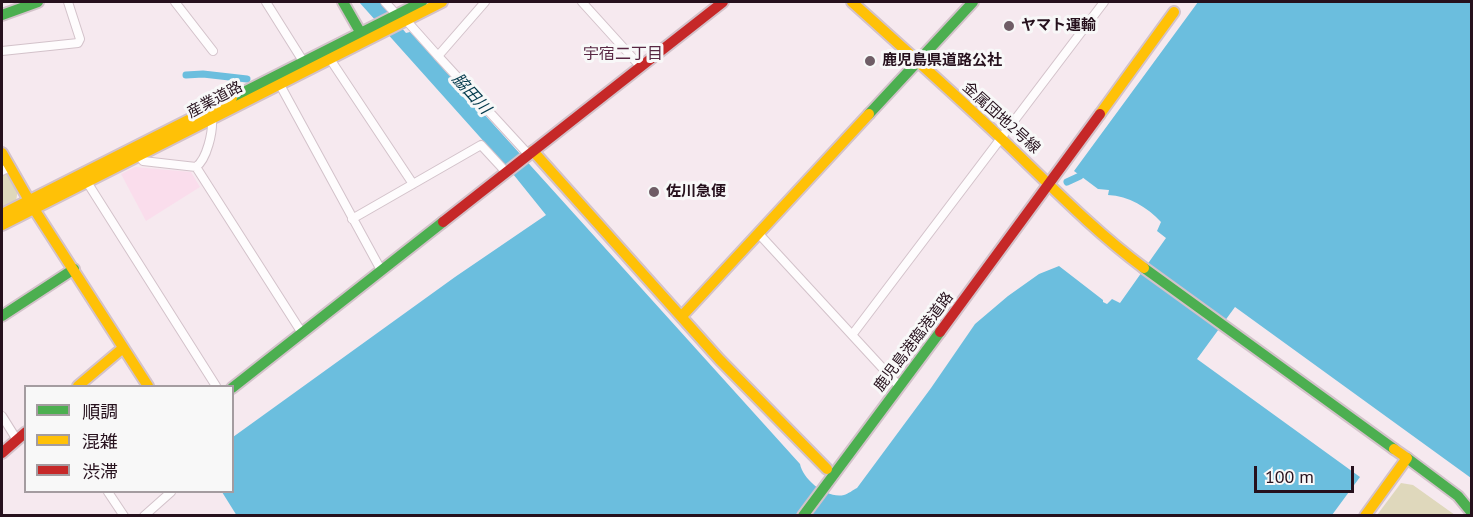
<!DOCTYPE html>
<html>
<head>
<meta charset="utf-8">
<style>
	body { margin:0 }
	#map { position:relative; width:1473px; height:517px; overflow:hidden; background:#f6e9ef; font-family:"PT Sans","Noto Sans JP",sans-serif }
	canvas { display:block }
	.frame { position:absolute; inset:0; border:3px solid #26111d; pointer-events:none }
	.legend { position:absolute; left:24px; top:385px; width:210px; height:108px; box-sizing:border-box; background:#f8f8f8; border:2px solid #a49ca0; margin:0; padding:8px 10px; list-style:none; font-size:18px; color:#26111d }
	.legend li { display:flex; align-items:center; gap:12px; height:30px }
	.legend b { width:30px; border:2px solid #a49ca0 }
	.scale { position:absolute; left:1254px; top:466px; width:100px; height:27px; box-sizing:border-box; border:3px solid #26111d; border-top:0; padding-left:8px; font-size:18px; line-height:21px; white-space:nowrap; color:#26111d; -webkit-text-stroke:4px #f8f8f8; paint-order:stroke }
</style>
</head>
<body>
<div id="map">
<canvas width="1473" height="517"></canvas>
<div class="frame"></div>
<ul class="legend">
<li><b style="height:8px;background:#4caf50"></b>順調</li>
<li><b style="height:8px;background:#ffc107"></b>混雑</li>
<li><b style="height:8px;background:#c62828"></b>渋滞</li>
</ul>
<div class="scale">100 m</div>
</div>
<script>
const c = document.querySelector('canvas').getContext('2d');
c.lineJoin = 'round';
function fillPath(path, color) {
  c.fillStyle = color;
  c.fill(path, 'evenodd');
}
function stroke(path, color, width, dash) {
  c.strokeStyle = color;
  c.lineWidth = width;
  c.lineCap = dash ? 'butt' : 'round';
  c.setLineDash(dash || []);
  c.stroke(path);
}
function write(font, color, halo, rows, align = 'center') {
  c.font = font + ' "PT Sans","Noto Sans JP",sans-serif';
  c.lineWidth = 6;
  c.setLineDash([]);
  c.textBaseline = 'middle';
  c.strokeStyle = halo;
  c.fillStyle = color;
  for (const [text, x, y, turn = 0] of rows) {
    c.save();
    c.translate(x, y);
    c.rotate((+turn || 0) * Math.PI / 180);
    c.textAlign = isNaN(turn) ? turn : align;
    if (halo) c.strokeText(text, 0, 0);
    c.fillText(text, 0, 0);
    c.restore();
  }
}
fillPath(new Path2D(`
	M135 167 191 172 200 187 146 221 121 174Z`), '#faddec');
fillPath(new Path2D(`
	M7 173 18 188 16 202 2 207V176Z
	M1401 483 1413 485 1455 515H1377Z`), '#dfd8bc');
fillPath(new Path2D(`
	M359 2H380L406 33 410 32 800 464C803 480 827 499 844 495 848 494 853 490 857 488L931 388 975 324 1008 296 1039 274 1059 266 1103 300V302L1107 304 1112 299 1120 303 1166 238 1157 231 1161 222C1147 207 1129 196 1108 195L1109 190 1098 189 1074 171 1198 2H1471V478L1235 307 1197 359 1360 477 1332 515 237 516 222 492H232L233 437 455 277 546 215 513 174Z`), '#6bbede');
stroke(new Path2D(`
	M186 75 203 74 247 79
	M1067 182 1080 176`), '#6bbede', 7);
const street = new Path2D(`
	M175 2 213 51
	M266 2 303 61
	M385 2 396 14
	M485 2 438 56 528 154
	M582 2 640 66
	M405 19 438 56
	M2 51 78 43 80 39 68 2
	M330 59 413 184
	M279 83 381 270
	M139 156 143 161 196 167C207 159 213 132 212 118
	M196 167 302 333
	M2 171 10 167
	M87 182 216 386
	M352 219 481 145 506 172
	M759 234 899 386
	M852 335 1104 2
	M2 416 17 440
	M108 492 124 516
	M144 516 171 492`);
const fast = new Path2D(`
	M343 2 363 37
	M2 15 38 2
	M232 98 422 2
	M869 114 973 2
	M1144 268 1394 449
	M2 316 74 269
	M232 388 443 222
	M1407 458 1458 496 1472 513
	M803 516 940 332`);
const slow = new Path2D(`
	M852 2C903 48 955 94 1005 142 1050 185 1094 231 1144 268
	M1100 114 1174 12
	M533 151 719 359 827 469
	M2 153 34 209 148 386
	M2 214 232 98
	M2 225 442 2
	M682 316 869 114
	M78 386 123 348
	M1365 516 1407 458 1394 449`);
const jam = new Path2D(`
	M443 222 723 2
	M940 332 1100 114
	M2 453 26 432`);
stroke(street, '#d3c2ca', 10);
stroke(fast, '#d3c2ca', 14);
stroke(slow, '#d3c2ca', 14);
stroke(jam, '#d3c2ca', 14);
stroke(street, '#fefcfd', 8);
stroke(fast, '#4caf50', 10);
stroke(slow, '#ffc107', 10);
stroke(jam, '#c62828', 10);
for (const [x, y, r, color] of [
	[1009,26,6,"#6f5d66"],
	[870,61,6,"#6f5d66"],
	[654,192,6,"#6f5d66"]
]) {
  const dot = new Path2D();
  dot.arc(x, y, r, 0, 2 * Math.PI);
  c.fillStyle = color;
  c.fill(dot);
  stroke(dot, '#f8f8f8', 2);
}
write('bold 15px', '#26111d', '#f8f8f8', [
	["ヤマト運輸",1021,26],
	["鹿児島県道路公社",882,61],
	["佐川急便",666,192]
], 'left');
write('15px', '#26111d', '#f8f8f8', [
	["産業道路",215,100,-28],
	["金属団地2号線",1001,118,42],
	["鹿児島港臨港道路",914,342,-53]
]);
write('16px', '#582743', '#f8f8f8', [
	["宇宿二丁目",623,54]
]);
write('italic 16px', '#01384a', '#f8f8f8', [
	["脇田川",471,94,48]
]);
</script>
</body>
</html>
